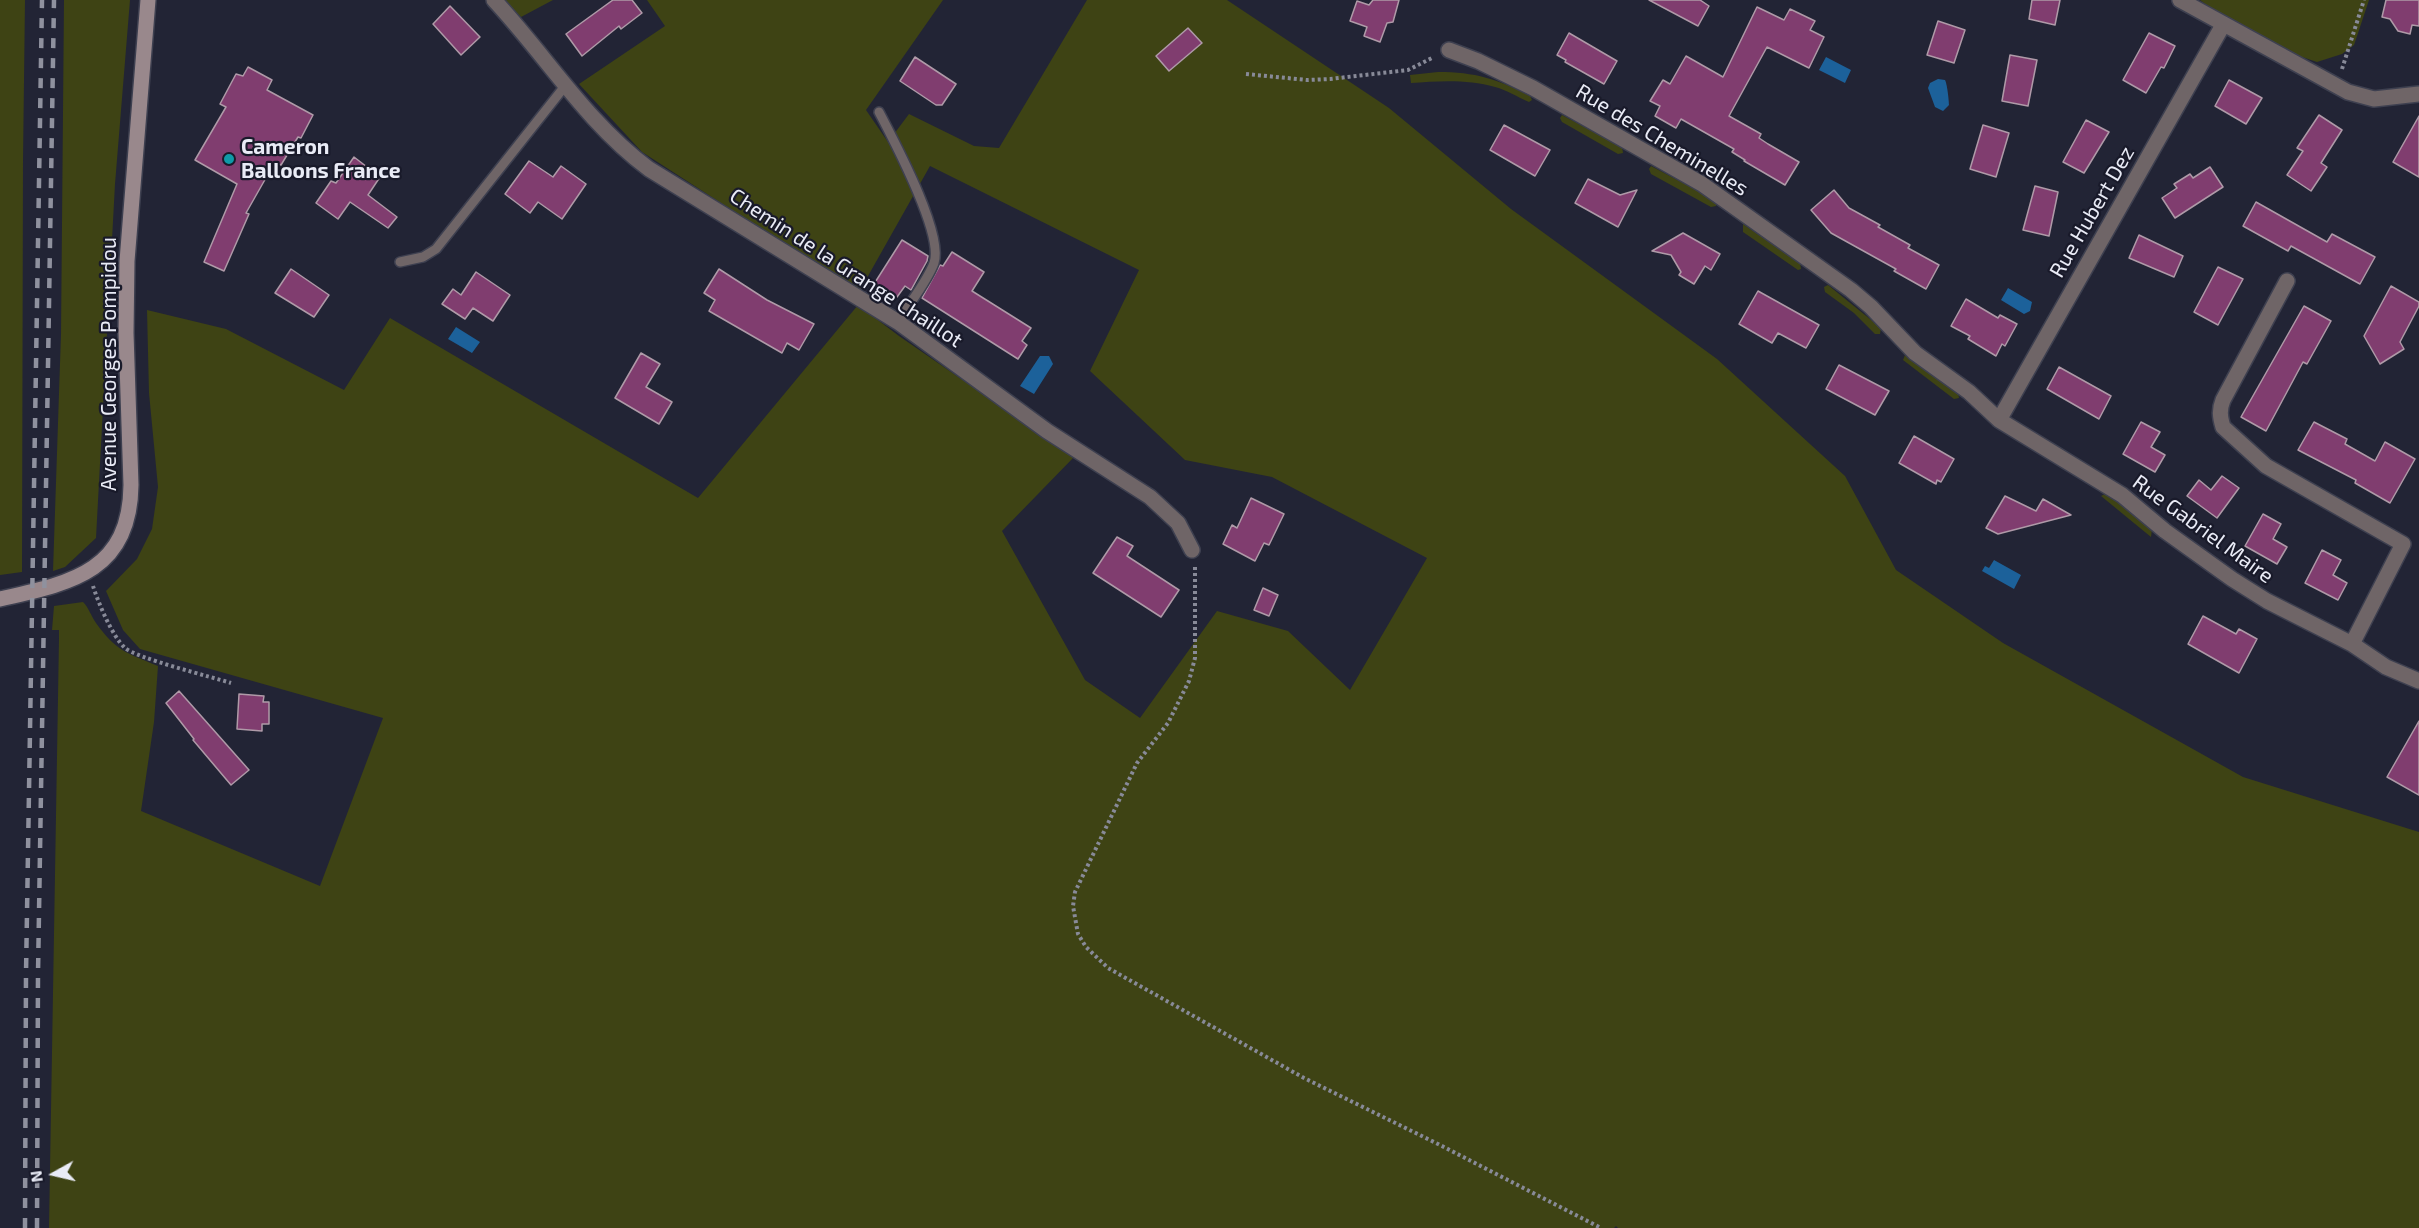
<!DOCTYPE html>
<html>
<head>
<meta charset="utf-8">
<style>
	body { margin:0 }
	#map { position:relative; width:2419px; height:1228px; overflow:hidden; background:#222435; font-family:"Exo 2",sans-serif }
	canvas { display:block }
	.north { position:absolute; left:24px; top:1144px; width:60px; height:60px; -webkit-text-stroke:4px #191a2a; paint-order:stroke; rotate:262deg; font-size:16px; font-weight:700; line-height:24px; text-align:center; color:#e9ebf6 }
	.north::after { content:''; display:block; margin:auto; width:21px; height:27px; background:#e9ebf6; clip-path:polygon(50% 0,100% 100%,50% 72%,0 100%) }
</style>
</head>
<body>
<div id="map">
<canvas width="2419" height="1228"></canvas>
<div class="north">N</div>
</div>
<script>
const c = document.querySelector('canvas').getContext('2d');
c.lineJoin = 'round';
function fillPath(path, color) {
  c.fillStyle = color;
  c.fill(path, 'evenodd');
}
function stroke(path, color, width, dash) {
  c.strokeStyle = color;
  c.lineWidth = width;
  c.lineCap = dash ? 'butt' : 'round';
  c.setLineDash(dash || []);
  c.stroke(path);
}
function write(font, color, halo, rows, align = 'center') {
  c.font = font + ' "Exo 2",sans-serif';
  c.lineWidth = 4.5;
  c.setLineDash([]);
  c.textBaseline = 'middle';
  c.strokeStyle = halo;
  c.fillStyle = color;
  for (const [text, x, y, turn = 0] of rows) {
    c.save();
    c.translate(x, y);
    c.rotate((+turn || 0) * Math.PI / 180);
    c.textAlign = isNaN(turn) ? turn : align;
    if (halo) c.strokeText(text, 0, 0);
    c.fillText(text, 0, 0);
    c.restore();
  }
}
fillPath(new Path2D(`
	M0 0H25L23 161 22 572 0 575Z
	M64 0H130L115 184 96 538 65 567 53 571 61 334Z
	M504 0H553L521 17Z
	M647 0H943L866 110 888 142 909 114 974 146 999 148 1087 0H1227L1389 108 1511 209 1717 359 1845 476 1896 570 2003 643 2243 777 2419 832V1228H1618L1616 1226 1614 1228H49L59 638V630H52L54 606 83 602C89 608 91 616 96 623 116 651 127 653 158 666L154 722 141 811 320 886 383 718 140 649 123 630 106 591 137 559 152 529 158 487 149 393 147 310 226 329 344 390 390 318 698 498 858 305 899 336 1074 457 1002 531 1085 680 1140 718 1217 611 1288 631 1350 690 1427 558 1272 477 1185 460 1090 371 1139 270 930 166 859 292 642 152 579 84 665 26Z
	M2200 0H2369L2354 45 2342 54 2317 62 2299 56 2224 18Z
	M1438 72C1475 72 1498 79 1530 96L1532 100 1529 102C1517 97 1507 90 1495 87 1468 79 1438 81 1411 83L1410 75Z
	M1562 115 1622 147 1623 153 1618 154 1562 122 1560 118Z
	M1651 166 1702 193 1716 203V206L1711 207 1651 174 1649 169Z
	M1743 224 1800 263 1801 269 1798 270 1743 232Z
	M1828 285 1881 328 1880 334H1875L1854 313 1825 292 1824 287Z
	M1905 355 1958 393 1959 398 1954 399 1903 360Z
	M2105 494H2109L2152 529 2151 537 2101 496Z`), '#3e4314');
fillPath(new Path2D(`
	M1826 57 1851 70 1845 83 1819 70Z
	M1938 79 1945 80C1947 83 1949 100 1949 105L1943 111 1935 107 1928 88 1930 83Z
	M2008 288 2032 302 2030 311 2024 314 2001 300Z
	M456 327 480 342 472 353 448 339Z
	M1040 356H1049L1053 364 1034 394 1020 386Z
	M1994 560 2021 575 2014 589 1982 571 1985 566 1989 568Z`), '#1c619a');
const building = new Path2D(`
	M613 0H632L642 13 621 29 619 26 582 56 566 34Z
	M1373 0H1399L1393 22 1387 23 1380 42 1364 36 1367 27 1350 21 1357 1 1369 5Z
	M1649 0H1700L1709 6 1698 26Z
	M2032 0H2060L2055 25 2029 19Z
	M2386 0H2419V26L2412 25 2410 34 2398 31 2390 19 2382 17Z
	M450 6 480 37 461 55 433 24Z
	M1757 7 1784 20 1790 9 1815 21 1810 30 1824 37 1809 68 1767 47 1729 116 1761 134 1759 138 1768 144 1799 162 1785 185 1744 161 1745 160 1732 152 1734 149 1681 119 1676 128 1655 116 1660 106 1650 101 1663 80 1670 84 1686 56 1723 77Z
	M1938 21 1965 30 1954 63 1927 55Z
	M1188 28 1202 43 1169 71 1156 56Z
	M1569 33 1617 61 1604 84 1565 62 1566 60 1557 55Z
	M2149 33 2175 46 2164 68 2161 67 2146 93 2123 80Z
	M2010 55 2037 60 2028 106 2002 101Z
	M915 57 956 84 942 105H936L900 81Z
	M248 67 272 80 267 90 313 115 301 138 298 137 281 165 275 162 246 213 249 214 224 271 204 262 237 184 195 160 226 107 220 104 236 74 243 76Z
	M2229 80 2262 98 2246 124 2215 106Z
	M2319 115 2342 130 2321 163 2327 167 2311 191 2287 175 2303 151 2297 148Z
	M2419 116V177L2393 162Z
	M2086 120 2109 132 2084 173 2063 162Z
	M1504 125 1550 150 1535 176 1490 150Z
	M1983 125 2009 133 1996 177 1970 169Z
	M354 157 380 177 368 195 397 217 388 228 350 202 338 219 316 203 331 181 336 183Z
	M529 161 553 177 561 166 586 184 562 219 538 202 530 213 505 194Z
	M2210 167 2223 187 2175 218 2162 198 2177 188 2174 184 2190 174 2193 178Z
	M1588 179 1620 195 1637 190 1618 227 1575 203Z
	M2035 186 2058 192 2049 236 2023 230Z
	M1834 190 1849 208 1880 225 1878 227 1910 245 1908 248 1939 265 1926 289 1894 271 1896 269 1831 233 1811 210Z
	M2256 202 2327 242 2332 234 2375 257 2360 284 2291 246 2288 251 2243 226Z
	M1683 233 1720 254 1711 270 1705 266 1694 284 1679 275 1681 272 1671 255 1652 251Z
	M2139 235 2183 256 2174 277 2129 258Z
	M902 240 928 256 927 261 911 290 905 286 897 297 874 284Z
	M952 252 984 272 972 291 1031 328 1022 341 1027 345 1018 359 922 298 940 265 943 266Z
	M2218 267 2243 279 2218 325 2194 312Z
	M291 269 329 295 314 317 275 293Z
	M719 269 767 300 814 324 799 350 787 343 782 353 709 311 715 300 704 293Z
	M476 272 510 295 493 321 473 308 465 319 442 304 453 289 461 295Z
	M2391 286 2419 302V306L2400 342 2404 349 2380 364 2364 336Z
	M1758 291 1819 325 1806 348 1778 333 1772 343 1739 324Z
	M1966 299 1998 318 2000 315 2017 324 2005 346 2002 344 1996 356 1968 339 1970 336 1951 326Z
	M2304 306 2331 321 2307 364 2303 362 2266 431 2241 417Z
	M641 353 660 364 646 387 672 402 659 424 615 398Z
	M1839 365 1889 391 1875 415 1826 389Z
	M2059 367 2111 396 2099 419 2047 389Z
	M2141 422 2160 432 2151 447 2165 455 2155 472 2123 454Z
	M2314 422 2347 439 2345 444 2375 461 2385 442 2415 459 2390 503 2355 483 2356 480 2298 450Z
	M1914 436 1954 459 1941 482 1937 480 1936 484 1899 463Z
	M2222 476 2239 488 2217 518 2187 496 2199 480 2211 490Z
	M2005 496 2036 511 2043 499 2071 515 1998 534 1986 528Z
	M1251 498 1284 514 1269 545 1264 543 1255 561 1223 544 1232 525 1237 528Z
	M2263 514 2281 524 2273 539 2287 547 2277 564 2245 546Z
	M1117 537 1133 546 1127 556 1179 590 1161 617 1093 573Z
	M2322 550 2341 560 2333 575 2347 583 2338 600 2305 583Z
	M1263 588 1278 595 1269 616 1254 610Z
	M2203 616 2236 634 2239 629 2257 639 2239 673 2188 644Z
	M179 691 249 770 231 785 193 740 194 739 166 703Z
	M239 694 264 696 263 702H269V724H262V731L237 729Z
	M2419 721V795L2387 777Z`);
fillPath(building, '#803d6f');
stroke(building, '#af9aa8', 1.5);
const service = new Path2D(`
	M879 112C894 141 944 234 934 263 927 282 908 305 898 322
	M400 262 423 257 436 249 565 86`);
const minor = new Path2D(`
	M494 0C547 57 586 122 649 169L898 322 1047 431 1150 497 1178 523 1192 550
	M2180 0 2348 92 2374 99 2419 94
	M1449 50 1478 61 1533 88 1702 184 1851 290 1871 307 1915 353 1969 392 1999 420 2122 495 2165 531 2232 579 2267 601 2352 644 2386 667 2419 681
	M2287 281 2223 400C2219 410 2220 417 2223 427L2266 466 2403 544 2352 644
	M1999 420 2223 25`);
const secondary = new Path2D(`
	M0 599C71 583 130 572 131 485L126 333 127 261 148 0`);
stroke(service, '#3e4050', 12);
stroke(minor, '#3e4050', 18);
stroke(secondary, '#3e4050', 18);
stroke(new Path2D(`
	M2342 69 2364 0
	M1246 74 1307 80 1330 79 1408 70 1434 57
	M1195 567V658L1189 681 1168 723 1137 763 1075 892 1073 906 1078 934 1086 947 1108 968 1304 1078 1438 1144 1601 1228
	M93 586C98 602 112 636 125 648 136 658 212 677 231 683`), '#888a98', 4, [3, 3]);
stroke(service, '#6f6567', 9);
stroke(minor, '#6f6567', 15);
stroke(secondary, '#99888c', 15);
stroke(new Path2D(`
	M25 1228 26 974 42 0
	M37 1228 38 974 54 0`), '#8f919e', 4.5, [10, 10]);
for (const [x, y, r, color] of [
	[229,159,6,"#0f9aa8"]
]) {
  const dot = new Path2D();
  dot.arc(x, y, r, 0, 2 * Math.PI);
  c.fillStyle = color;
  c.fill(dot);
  stroke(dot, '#191a2a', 2);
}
write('21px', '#e9ebf6', '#191a2a', [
	["Rue des Cheminelles",1662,140,31],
	["Rue Hubert Dez",2092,212,-60],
	["Chemin de la Grange Chaillot",846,268,33],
	["Avenue Georges Pompidou",109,364,-90],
	["Rue Gabriel Maire",2203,529,36]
]);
write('bold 21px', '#e9ebf6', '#191a2a', [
	["Cameron",241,147],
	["Balloons France",241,171]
], 'left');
</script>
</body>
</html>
